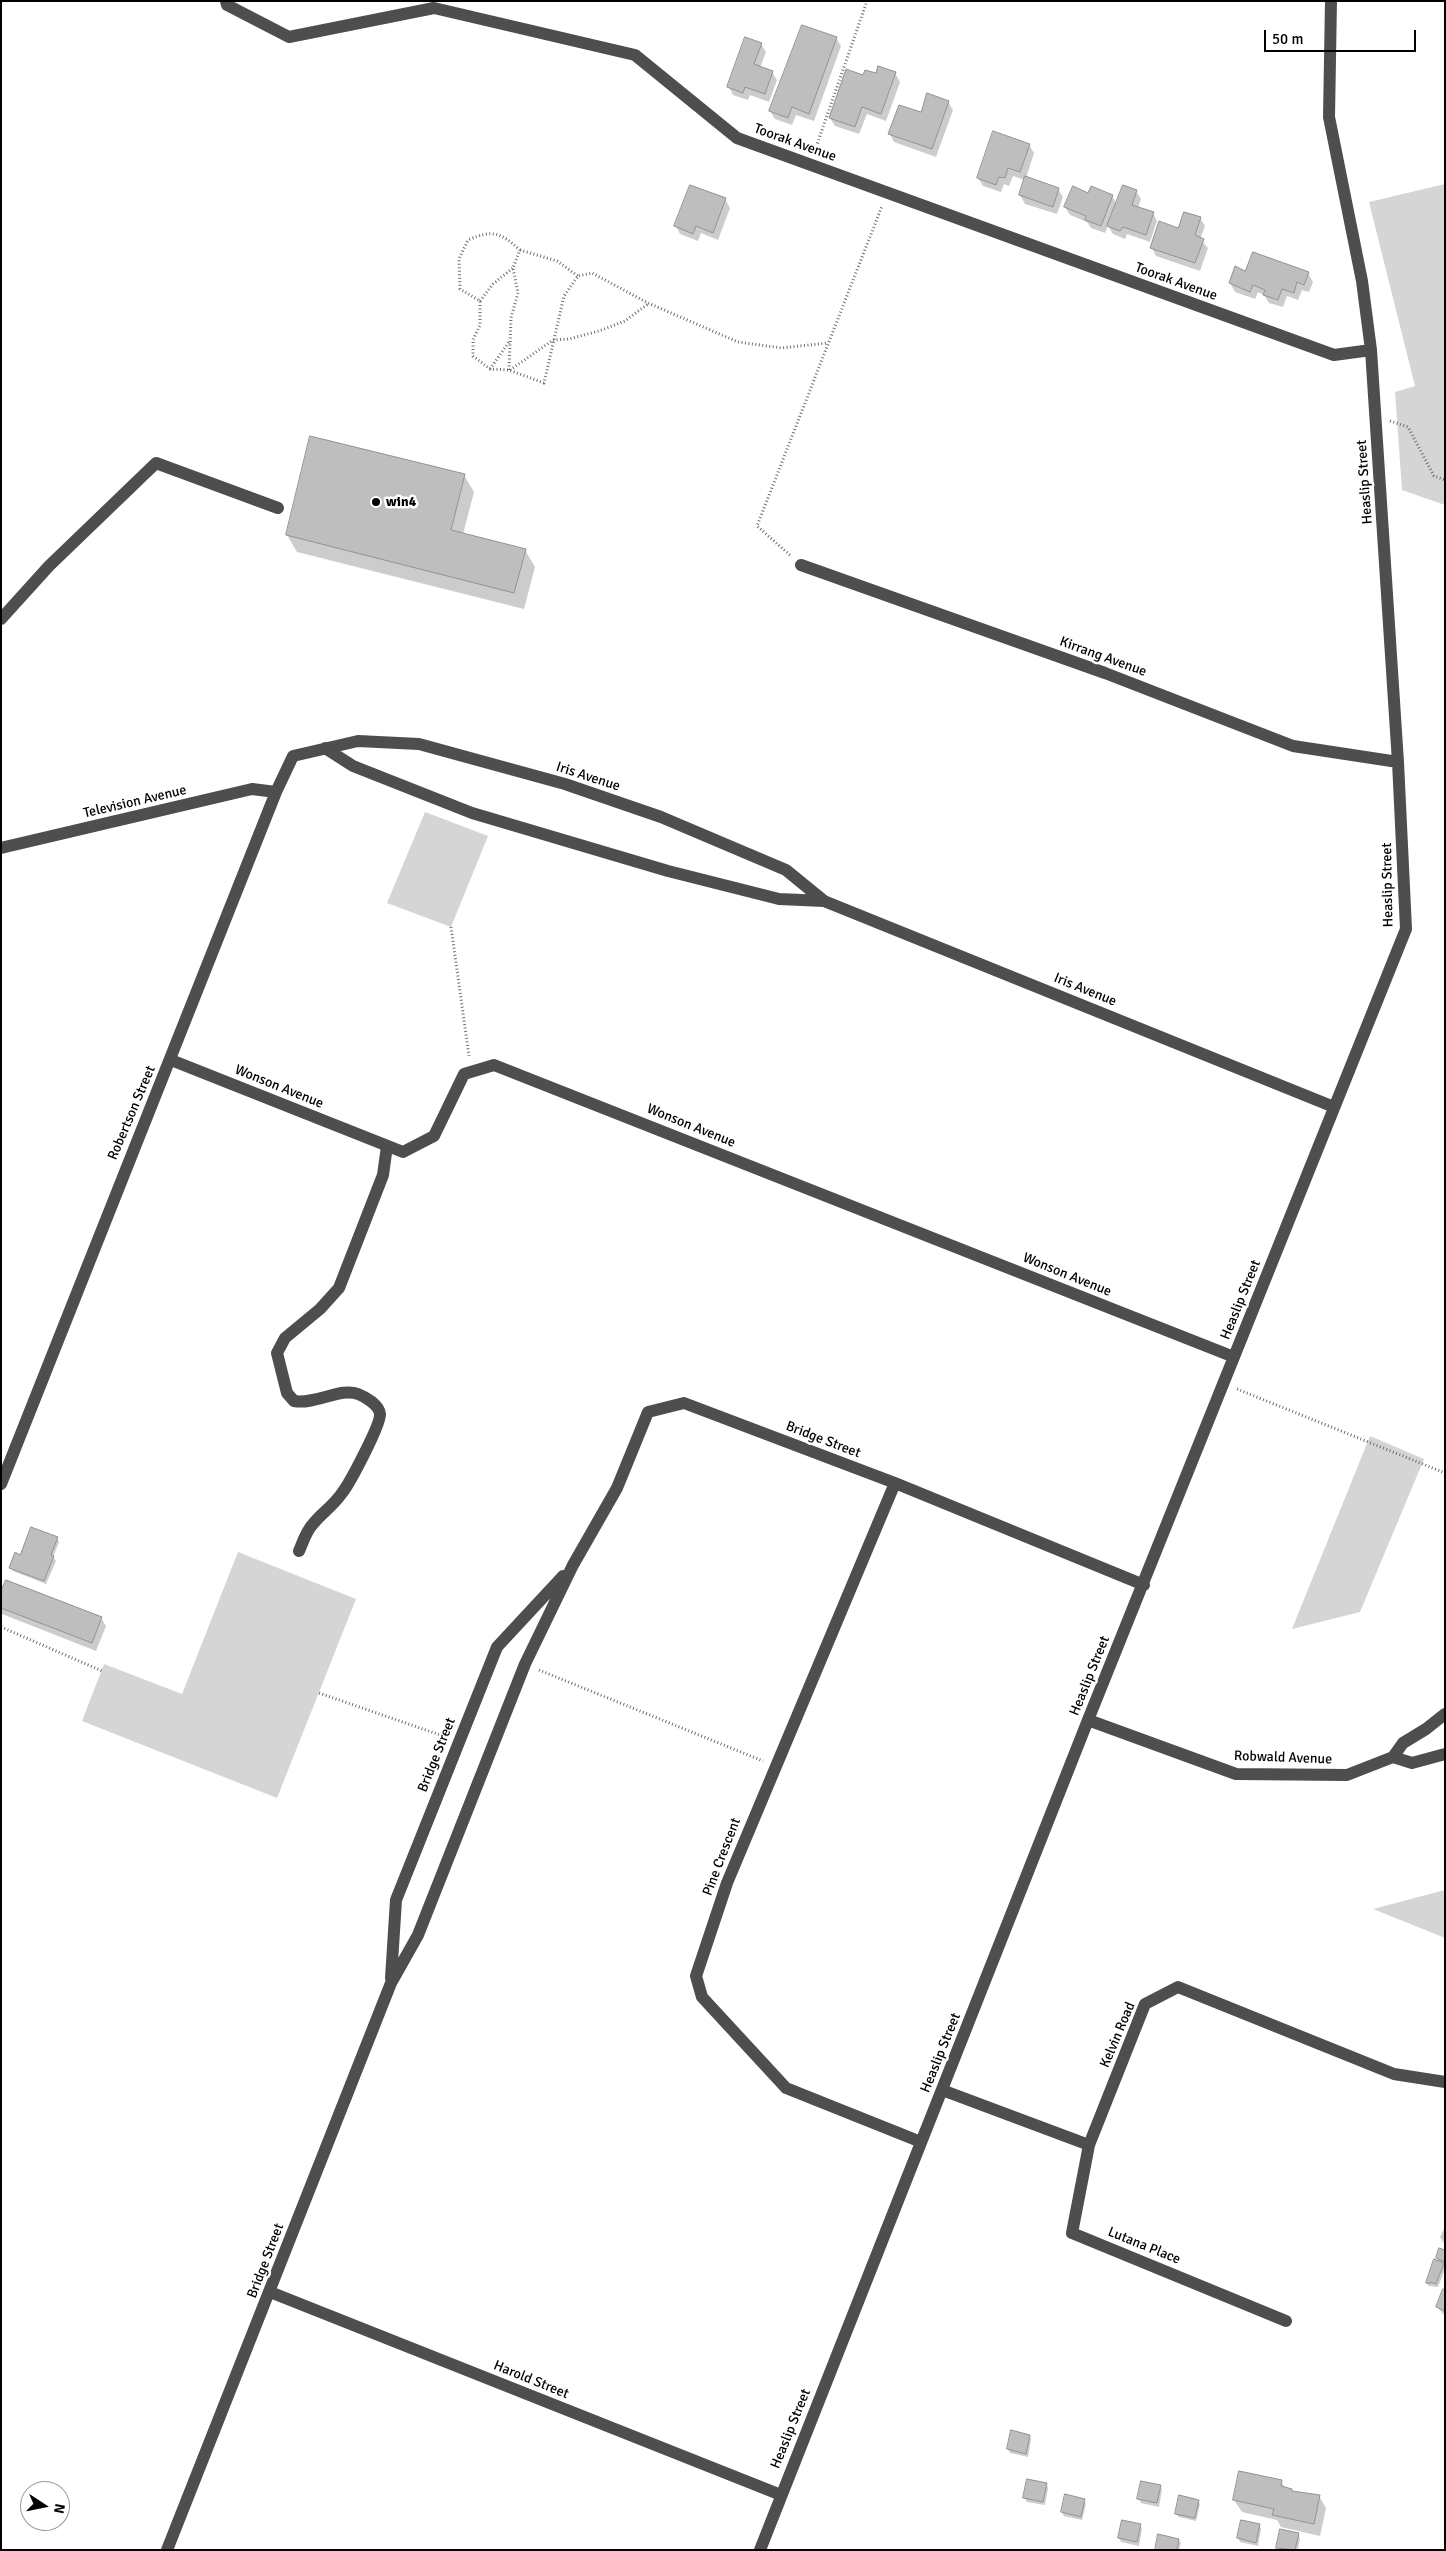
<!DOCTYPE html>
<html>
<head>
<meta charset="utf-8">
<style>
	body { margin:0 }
	#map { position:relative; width:1446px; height:2551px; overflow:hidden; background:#fff; font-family:Signika,sans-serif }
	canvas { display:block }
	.frame { position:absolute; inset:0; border:2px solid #000; pointer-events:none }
	.north { position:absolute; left:20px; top:2481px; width:50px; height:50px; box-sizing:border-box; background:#fff; border:1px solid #999; border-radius:50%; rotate:101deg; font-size:14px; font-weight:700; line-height:20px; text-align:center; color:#000 }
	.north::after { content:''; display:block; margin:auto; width:18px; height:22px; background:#000; clip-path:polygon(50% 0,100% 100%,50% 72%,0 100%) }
	.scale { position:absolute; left:1264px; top:30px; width:152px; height:22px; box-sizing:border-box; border:2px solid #000; border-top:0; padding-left:6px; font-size:15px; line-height:18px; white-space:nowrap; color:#000; -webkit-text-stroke:4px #fff; paint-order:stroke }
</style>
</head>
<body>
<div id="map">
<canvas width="1446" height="2551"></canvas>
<div class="frame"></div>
<div class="north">N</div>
<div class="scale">50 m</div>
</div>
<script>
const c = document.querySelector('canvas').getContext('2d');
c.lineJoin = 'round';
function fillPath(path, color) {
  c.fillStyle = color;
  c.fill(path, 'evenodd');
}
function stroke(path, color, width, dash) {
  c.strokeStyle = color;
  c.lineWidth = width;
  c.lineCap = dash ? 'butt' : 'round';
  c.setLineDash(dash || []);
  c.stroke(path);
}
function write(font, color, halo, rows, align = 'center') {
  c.font = font + ' Signika,sans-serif';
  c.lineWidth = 5;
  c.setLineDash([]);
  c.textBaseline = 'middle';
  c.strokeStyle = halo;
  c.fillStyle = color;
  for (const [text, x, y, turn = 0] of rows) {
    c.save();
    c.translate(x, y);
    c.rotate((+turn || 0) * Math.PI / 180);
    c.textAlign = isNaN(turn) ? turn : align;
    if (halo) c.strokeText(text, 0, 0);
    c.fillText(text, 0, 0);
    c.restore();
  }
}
fillPath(new Path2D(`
	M1445 184V505L1402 490 1395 392 1415 386 1369 202Z
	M425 812 488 836 451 927 387 903Z
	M1370 1436 1424 1459 1360 1612 1292 1629Z
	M238 1552 356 1599 277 1798 82 1721 104 1664 182 1694Z
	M1445 1890V1938L1373 1909Z`), '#d5d5d5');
fillPath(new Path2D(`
	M836 38 841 46 814 121 796 115 792 125 775 119 770 111Z
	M761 44 766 52 760 68 772 72 777 80 769 102 750 95 748 100 733 95 729 87Z
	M895 73 900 82 886 121 867 114 859 134 835 126 830 118 877 75Z
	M948 102 953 110 936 157 894 142 890 134 922 114Z
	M1029 145 1034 153 1026 178 1058 189 1063 197 1057 214 1025 204 1020 195 1025 180 1013 176 1009 186 1004 184 1001 192 983 186 978 178Z
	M691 186 725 199 730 208 718 240 701 233 698 241 680 234 676 226Z
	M1136 191 1141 199 1138 208 1153 213 1157 221 1150 242 1127 234 1125 239 1113 234 1108 226 1105 233 1091 228 1087 222 1070 215 1065 207 1089 194 1112 196 1117 205Z
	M1200 218 1205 226 1200 239 1208 248 1200 271 1156 256 1152 248Z
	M1246 273H1308L1313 282 1309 292 1302 290 1298 300 1287 296 1283 307 1269 303 1264 295 1258 292 1255 299 1235 292 1230 283Z
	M464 475 474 492 463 534 525 550 535 567 524 609 297 552 287 535Z
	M57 1538 59 1542 53 1557 56 1561 46 1584 13 1571 10 1567 21 1556Z
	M1 1594 101 1618 106 1626 96 1651 2 1614Z
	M1445 2226V2245L1440 2237Z
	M1445 2251V2269L1438 2287 1429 2286 1427 2283 1439 2262 1437 2258Z
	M1445 2291V2316L1437 2307Z
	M1029 2436 1031 2439 1028 2457 1010 2453 1008 2449Z
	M1281 2481 1285 2488 1293 2492 1319 2496 1326 2508 1320 2536 1281 2527 1277 2520 1242 2512 1234 2500Z
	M1046 2484 1048 2488 1045 2505 1027 2502 1025 2498Z
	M1160 2486 1162 2490 1159 2507 1141 2503 1139 2499Z
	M1084 2500 1086 2504 1082 2520 1064 2516 1062 2512Z
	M1198 2501 1200 2504 1196 2521 1179 2517 1176 2514Z
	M1140 2525 1142 2529 1139 2546 1121 2542 1119 2538Z
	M1259 2525 1261 2529 1258 2546 1240 2542 1238 2538Z
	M1298 2534 1300 2538 1298 2550H1278L1277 2547Z
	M1178 2540 1181 2543 1179 2550H1156Z`), '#0003');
const building = new Path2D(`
	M802 25 837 37 809 114 792 107 788 118 769 111Z
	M745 37 762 43 754 64 773 71 765 94 745 87 743 93 727 87Z
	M878 66 896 72 881 114 862 107 855 127 829 118 846 69 863 75 865 70 876 73Z
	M927 93 949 101 932 149 888 134 899 105 921 112Z
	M993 131 1030 144 1020 172 1008 168 1005 178 999 177 996 185 977 178Z
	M1025 176 1059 188 1053 207 1019 195Z
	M690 185 726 198 713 233 696 226 693 234 674 226Z
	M1123 185 1137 190 1132 205 1154 212 1146 235 1123 227 1120 231 1107 226Z
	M1073 186 1088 193 1091 186 1113 195 1101 226 1085 220 1086 216 1064 207Z
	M1184 212 1201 217 1195 235 1204 239 1195 263 1150 248 1159 221 1178 228Z
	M1253 252 1309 272 1304 285 1297 282 1294 293 1282 289 1278 300 1263 295 1265 290 1253 285 1250 292 1229 283 1235 266 1245 271Z
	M310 436 465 474 451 530 526 549 514 593 286 535Z
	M31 1527 58 1537 51 1555 54 1556 44 1581 9 1568 15 1552 20 1555Z
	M6 1580 102 1617 92 1643 1 1608V1591Z
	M1439 2248 1445 2250V2262L1436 2258Z
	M1434 2259 1444 2263 1436 2284 1430 2282 1429 2284 1426 2283Z
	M1443 2289 1445 2290V2311L1436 2307Z
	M1011 2430 1030 2435 1026 2454 1007 2449Z
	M1239 2471 1282 2480 1281 2486 1292 2489V2491L1320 2495 1314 2524 1272 2515 1274 2509 1233 2500Z
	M1027 2479 1047 2483 1043 2502 1023 2498Z
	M1141 2481 1161 2485 1157 2503 1137 2499Z
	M1065 2494 1085 2499 1081 2517 1061 2512Z
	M1179 2495 1199 2500 1195 2518 1175 2514Z
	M1122 2520 1141 2524 1137 2542 1118 2538Z
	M1241 2520 1260 2524 1256 2543 1237 2538Z
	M1280 2529 1299 2533 1295 2550 1276 2548Z
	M1158 2534 1179 2539 1177 2550H1155Z`);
fillPath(building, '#bebebe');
stroke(building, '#929292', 1);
stroke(new Path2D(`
	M815 150 867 1
	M520 250 557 261 578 276
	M480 301 493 284 513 268
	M490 369 509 342
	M509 370 511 318 518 293 513 268 520 250C501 233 493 229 468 240L459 259 460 289 480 301V325L473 340V356L490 369 509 370 544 383 564 296 578 276 592 273 648 303 738 342 782 348 827 343
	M510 370 553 340 569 339 599 331 625 321 648 304
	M1390 421 1408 427 1434 476 1445 480
	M790 555 757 526 882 206
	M451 927 469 1056
	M1237 1389 1445 1473
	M1 1627 102 1671
	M539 1670 763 1761
	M319 1693 446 1737`), '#707070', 3, [1, 2.5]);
stroke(new Path2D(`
	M226 1 227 5 289 37 434 8 635 55 737 138 1334 355 1371 350
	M801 565 1105 673 1293 746 1398 762
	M1 619 49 566 156 463 278 508
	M325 748 353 766 472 813 668 871 779 899 824 901
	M1 848 252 789 276 792
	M171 1060 403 1152 434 1136 464 1074 494 1065 1234 1357
	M895 1483 727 1883 696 1976 702 1997 786 2088 921 2142
	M1 1484 276 792 293 756 358 741 419 744 565 784 661 817 786 870 824 901 1334 1107
	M299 1551C303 1542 306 1531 313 1524 322 1513 334 1505 342 1493 350 1483 381 1424 380 1414 379 1405 366 1397 358 1394 341 1387 315 1405 294 1401L287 1393 277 1353 285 1338 320 1309 339 1288 383 1175 387 1146
	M1088 1720 1236 1774 1347 1775 1393 1757 1403 1743 1426 1729 1445 1714
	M1393 1757 1412 1763 1445 1754
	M391 1978 396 1900 497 1647 563 1576
	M942 2090 1089 2145 1145 2004 1178 1987 1394 2074 1445 2082
	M1089 2145 1072 2233 1286 2321
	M270 2292 781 2495
	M167 2550 391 1983 418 1935 525 1664 573 1565 617 1488 648 1412 684 1403 895 1483 1144 1585
	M760 2550 1088 1720 1406 929 1398 762 1371 350 1362 281 1329 117 1331 1`), '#4e4e4e', 12);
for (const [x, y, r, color] of [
	[376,502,5,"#000"]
]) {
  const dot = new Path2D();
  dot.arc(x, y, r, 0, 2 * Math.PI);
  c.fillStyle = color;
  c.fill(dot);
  stroke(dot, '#fff', 2);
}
write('14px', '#000', '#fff', [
	["Toorak Avenue",795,143,20],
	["Toorak Avenue",1176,282,20],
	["Heaslip Street",1365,482,-94],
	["Kirrang Avenue",1103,657,20],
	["Iris Avenue",588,777,18],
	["Television Avenue",135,802,-13],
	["Heaslip Street",1388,885,-91],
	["Iris Avenue",1085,990,22],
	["Wonson Avenue",279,1087,22],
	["Robertson Street",132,1113,-67],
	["Wonson Avenue",691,1126,22],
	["Wonson Avenue",1067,1275,22],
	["Heaslip Street",1241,1300,-68],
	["Bridge Street",823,1440,21],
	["Heaslip Street",1090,1676,-68],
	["Bridge Street",437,1755,-68],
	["Robwald Avenue",1283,1758,2],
	["Pine Crescent",722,1857,-69],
	["Kelvin Road",1118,2035,-67],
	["Heaslip Street",941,2053,-68],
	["Lutana Place",1144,2246,22],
	["Bridge Street",266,2261,-69],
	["Harold Street",531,2380,22],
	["Heaslip Street",791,2429,-68]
]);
write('bold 14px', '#000', '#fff', [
	["win4",386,502]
], 'left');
</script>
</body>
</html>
